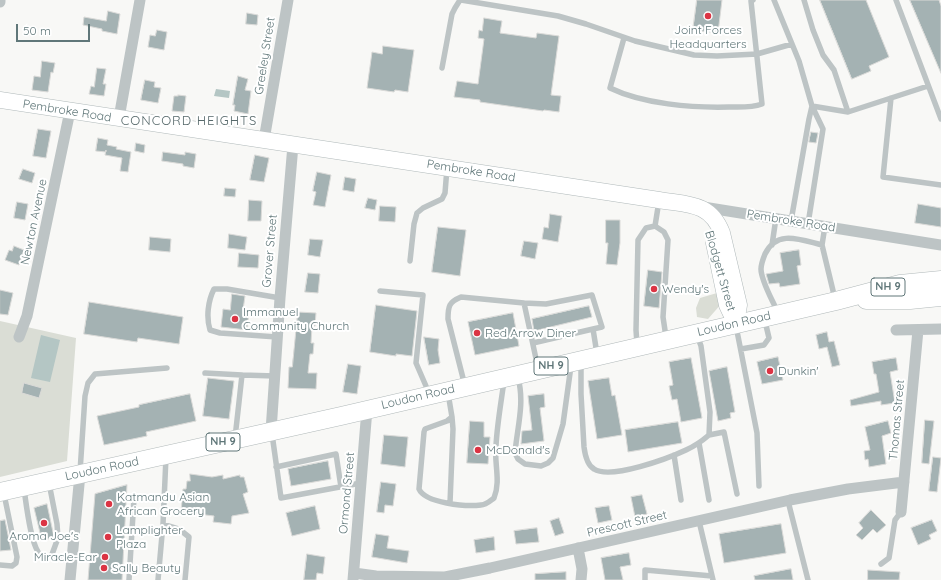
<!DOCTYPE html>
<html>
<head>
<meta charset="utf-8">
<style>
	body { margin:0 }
	#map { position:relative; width:941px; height:580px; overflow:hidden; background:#f8f8f6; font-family:Quicksand,sans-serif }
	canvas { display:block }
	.scale { position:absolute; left:16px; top:24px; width:74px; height:18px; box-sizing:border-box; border:2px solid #607779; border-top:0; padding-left:5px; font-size:12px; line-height:14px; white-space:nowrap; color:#607779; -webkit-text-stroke:3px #fff; paint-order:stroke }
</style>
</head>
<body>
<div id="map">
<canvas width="941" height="580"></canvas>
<div class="scale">50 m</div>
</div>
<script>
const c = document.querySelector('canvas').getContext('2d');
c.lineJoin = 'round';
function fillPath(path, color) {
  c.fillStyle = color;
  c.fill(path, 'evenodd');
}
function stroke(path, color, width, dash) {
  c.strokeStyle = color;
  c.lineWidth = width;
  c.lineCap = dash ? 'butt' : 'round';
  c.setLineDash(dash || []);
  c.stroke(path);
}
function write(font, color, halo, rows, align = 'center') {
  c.font = font + ' Quicksand,sans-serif';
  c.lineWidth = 4;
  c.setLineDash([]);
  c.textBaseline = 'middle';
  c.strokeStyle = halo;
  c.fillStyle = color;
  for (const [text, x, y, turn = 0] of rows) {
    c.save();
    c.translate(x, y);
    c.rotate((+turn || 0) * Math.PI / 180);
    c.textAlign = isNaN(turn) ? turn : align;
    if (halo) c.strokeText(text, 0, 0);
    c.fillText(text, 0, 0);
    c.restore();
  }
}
fillPath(new Path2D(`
	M717 293 722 303 708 319 697 317 696 308 700 298Z
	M0 321 76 338 67 461 0 477Z`), '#daddd5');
fillPath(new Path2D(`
	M216 89 230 91 229 98 214 96Z
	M41 335 60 340 50 382 31 378Z`), '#b4c6c4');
const building = new Path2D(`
	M697 0H722L718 33 693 30Z
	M820 0H866L889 57 869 66 871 71 852 79Z
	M910 0H939L941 6V73Z
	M108 11 120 14 117 34 102 31V29L83 25 84 17 106 21Z
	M247 13 258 15 257 25 246 24Z
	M484 18 502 21 500 33 536 38 537 33 559 36 551 95 561 96 559 112 544 110 543 111 480 102V100L454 97 457 81 478 84 484 39 478 38 479 30 482 31Z
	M157 30 167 32 164 50 148 47 150 35 155 36Z
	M383 46 414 50 408 92 395 90 394 92 367 88 372 52 382 54Z
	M42 61 55 63 53 73 51 72 48 92 32 90 34 76 40 77Z
	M97 68 106 69 103 84H106L104 96 89 94 91 86 94 87Z
	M238 76 248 79 245 90 251 91 248 114 234 111 235 105H233Z
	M145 80 155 82 154 87 161 88 158 103 141 100Z
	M178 95 186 96 184 112 172 111 174 96H178Z
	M38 129 51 131 46 158 33 156Z
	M811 132 818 133 816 143 809 142Z
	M98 138 108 140 107 145 117 147 116 149 131 152 128 172 120 171 122 158 105 155 106 150V152L96 151Z
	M136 143 145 145 144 153 135 151Z
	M163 152 185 155V152L196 154 194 168 183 166V164L162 161Z
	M255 155 269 158 264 182 250 180Z
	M23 169 35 173 32 183 19 179Z
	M317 172 331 175 325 207 313 205 316 192 313 191Z
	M345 177 356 179 354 192 343 190Z
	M225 188 236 189 235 197 224 196Z
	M368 198 377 200 375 210 365 208Z
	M249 200 262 201 261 221H248Z
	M17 202 28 204 25 220 14 218Z
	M918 204 941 208V227L915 223Z
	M380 206 396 207 395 222 379 221Z
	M550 214 562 216 558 242 542 239 544 227 548 228Z
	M606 220H620V243L617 265 606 264 608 243H606Z
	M438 227 466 230 460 276 432 272Z
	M229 234 247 237 245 250 228 248Z
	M150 237 171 239 170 252 149 250Z
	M310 239 323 240 320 257 308 255Z
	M524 241 538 243 535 259 521 256Z
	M14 246 24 250 19 265 5 260 9 250 12 251Z
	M799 250 801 265 797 266 800 284 780 287 779 283 769 284 766 274 783 271 780 253Z
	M239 253 259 255 258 268 238 267Z
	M648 270 662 272 659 308 644 306Z
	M308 273 320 274 318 293 305 292Z
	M0 290 13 293 8 315 0 314Z
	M232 294 245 296 243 310 249 311 247 330 221 327 223 309 230 310Z
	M89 302 183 317 179 344 138 338 137 342 84 334Z
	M376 305 417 311 412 356 396 354V356L370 352Z
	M589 306 592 317 534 331 532 319Z
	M298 312 316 313 315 326H312L311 343H314L313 354H310L308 373H317L316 389 288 388 289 367H292Z
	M513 313 519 346 475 355 468 322Z
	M827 332 829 342 834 341 840 365 832 367 827 347 819 349 816 335Z
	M424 337 439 339 438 350 440 363 429 365Z
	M778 357 783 380 762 384 757 362Z
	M691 358 702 418 681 422 677 399 672 400 669 386 673 385 669 362Z
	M896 358 898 370 890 372 895 403 881 405V401L851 406 850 400 879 392 876 374H874L872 362Z
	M348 364 361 366 357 394 343 392Z
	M727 367 735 412 730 413 731 418 718 421 709 371Z
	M208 378 234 381 229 419 203 416Z
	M609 378 612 396 615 395 622 435 597 439 588 381Z
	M24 383 42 388 39 398 22 393Z
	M190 394 196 421 146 432 147 436 104 445 97 416 139 407V405Z
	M544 394 545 407 540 408 544 441 521 444 522 431 532 430 528 396Z
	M925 420 934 421 929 464 922 463Z
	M470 421 484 422V437H490L488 464 467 463Z
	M888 421 891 433 882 436 886 464 869 467 868 459 865 460 864 451 870 450 865 427Z
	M678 422 682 443 628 452 625 430Z
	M384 435 408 437 405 467 381 464Z
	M933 457 941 458 937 492 929 491Z
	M328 461 331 479 291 486 288 469Z
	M190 474 212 477 223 475V479L240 475V477H244L248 492 243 494 249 513 232 516 231 524 213 522 214 516 181 512 183 489H186L187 481H190Z
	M381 482 396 484 393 506 385 505 384 513 377 512Z
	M127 485 122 580H88L95 494Z
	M642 495 647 514 635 517 631 497Z
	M47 504 54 537 42 541 34 508Z
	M315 506 320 529 292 536 286 513Z
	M609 506 612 520 598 523 595 508Z
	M871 510 886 525 877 533 873 529 862 540 856 535 863 528 859 523Z
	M559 518 564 533 555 536 550 521Z
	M5 520 11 550 0 551V521Z
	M932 520 937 531 929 535 931 539 918 545 911 528Z
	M781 524 786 553 724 563 719 534Z
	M537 528 539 542 516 544 514 531Z
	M376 534 389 536 387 548 409 551 407 563 372 557Z
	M494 537 495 550 476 553 474 540Z
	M629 553 631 565 620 567 623 580H605L601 558Z
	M307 554 325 557 323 574 317 573 316 580H304Z
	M791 569 793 580H755L754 576Z
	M868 570 900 572 899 580H868Z
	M566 572V580H535V574Z`);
fillPath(building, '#a4b2b3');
stroke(building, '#dadad8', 1);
const secondary = new Path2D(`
	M0 100 659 200C688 205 710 202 722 233L739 305 736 324
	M714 243 727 305 736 324`);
const primary = new Path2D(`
	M866 300H910L941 297
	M0 492 341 416 836 301 900 284 941 280`);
stroke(secondary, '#b0b9ba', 17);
stroke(primary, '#b1b9ba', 19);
stroke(new Path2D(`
	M461 0 558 16 586 24 635 41 694 55 717 56 757 54 792 44
	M774 0 799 61 812 106 823 129 808 224
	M804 0 813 30 823 55 834 70 848 112
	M896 0 941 119
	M624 38 610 88C643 104 692 108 729 107 740 107 751 108 762 104L751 1 753 0
	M442 68 452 14 455 8 460 0
	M891 98 883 177 941 185
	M812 106 848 112 928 86
	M791 221 809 119 812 106
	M655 226 659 201
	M825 226 822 245 835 299
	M772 245 776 218
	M410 261 414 224 417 213 423 208 442 199 445 193 447 168
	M380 291 423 295 416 363 429 393
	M778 313C773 301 761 281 761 269 761 264 763 259 765 254 777 229 801 240 822 245
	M736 326 757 433 759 486
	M277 337 220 333 210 330C206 317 208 301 214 289H227L280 298
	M533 343 593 329
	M637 344 636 330 638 240 646 228 655 226 664 232 668 240 663 317 666 337
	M741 349 764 345 769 338 765 321
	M581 362V394L584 447C585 455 587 465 594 469 611 480 669 458 686 450 695 446 702 441 709 435L710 412 701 346 697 335
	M538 368 524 303 546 304 592 295 602 327 593 329 597 354
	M205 373 242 375
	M518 378C525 403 517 428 515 453L518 459 525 464 541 466 548 463 553 458 563 424 571 366
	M465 386 448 319C448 306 449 302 461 297L524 303
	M448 393 452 417 447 421 425 429 424 432 419 489C425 503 466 507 481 505 486 505 490 501 494 498 501 481 494 464 496 446 497 425 501 403 504 381
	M272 434 281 498 361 483
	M709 435 724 432 737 494
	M235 438 242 375 275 376
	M699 443 709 500
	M674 455 681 500
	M166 457 163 524 179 529 189 537 185 580
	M276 467 336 454 341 487
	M80 472 85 396 88 383 95 374 167 368
	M49 483 57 524 58 538 51 557
	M24 489C26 502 31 549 41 555 45 558 65 559 72 561
	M788 501 808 580
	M450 503 453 429 452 417
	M699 521 713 580
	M881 564 889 558 895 520 901 512
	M0 565 12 566 16 563 17 557 4 494
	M129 580 134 498 164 499
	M158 580 163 524
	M645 580V570L712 576`), '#bdc4c5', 5.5);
stroke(new Path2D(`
	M0 2V0
	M119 118 140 0
	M264 140 288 0
	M703 207 941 245
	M896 330 941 329
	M19 337 27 316 70 111
	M271 431 280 298 293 145
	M901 512 918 330
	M578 548 582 569 581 580
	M354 573 376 576 445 577 490 568 790 500 848 489 904 482
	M70 580 80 474
	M353 580 367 409`), '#bdc4c5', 11);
stroke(secondary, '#fff', 16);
stroke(primary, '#fff', 18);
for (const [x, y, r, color] of [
	[708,16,4,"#db3444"],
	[654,289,4,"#db3444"],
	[235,319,4,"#db3444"],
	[477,333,4,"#db3444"],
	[770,371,4,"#db3444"],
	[478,450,4,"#db3444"],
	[109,504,4,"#db3444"],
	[44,523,4,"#db3444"],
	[108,537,4,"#db3444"],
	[105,557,4,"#db3444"],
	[104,568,4,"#db3444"]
]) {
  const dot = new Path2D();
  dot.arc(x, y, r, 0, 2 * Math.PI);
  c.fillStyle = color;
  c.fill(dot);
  stroke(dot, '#fff', 1.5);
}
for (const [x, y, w] of [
	[888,287,34],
	[551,366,34],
	[223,442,34]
]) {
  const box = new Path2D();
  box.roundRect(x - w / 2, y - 9, w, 18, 3);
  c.fillStyle = '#fff';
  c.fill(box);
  stroke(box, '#607779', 1);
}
write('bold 11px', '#607779', null, [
	["NH 9",888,287],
	["NH 9",551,366],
	["NH 9",223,442]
]);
write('12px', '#607779', '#fff', [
	["Joint Forces",708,30,"center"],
	["Headquarters",708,44,"center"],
	["Wendy's",662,289],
	["Immanuel",243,312],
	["Community Church",243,326],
	["Red Arrow Diner",485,333],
	["Dunkin'",778,371],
	["McDonald's",486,450],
	["Katmandu Asian",117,497],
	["African Grocery",117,511],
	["Lamplighter",116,530],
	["Plaza",116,544],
	["Aroma Joe's",44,536,"center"],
	["Miracle-Ear",97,557,"right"],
	["Sally Beauty",112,568]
], 'left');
write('12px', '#607779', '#fff', [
	["Greeley Street",265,56,-81],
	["Pembroke Road",67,111,9],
	["Pembroke Road",471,171,9],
	["Pembroke Road",791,221,9],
	["Newton Avenue",34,222,-78],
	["Grover Street",270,251,-85],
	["Blodgett Street",720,271,74],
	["Loudon Road",734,324,-13],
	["Loudon Road",418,397,-13],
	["Thomas Street",897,420,-85],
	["Loudon Road",102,469,-12],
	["Ormond Street",347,493,-85],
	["Prescott Street",627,524,-13]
]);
c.letterSpacing = '1px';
write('13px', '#57696b', '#fff', [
	["CONCORD HEIGHTS",189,121]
]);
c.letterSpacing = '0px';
</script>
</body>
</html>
